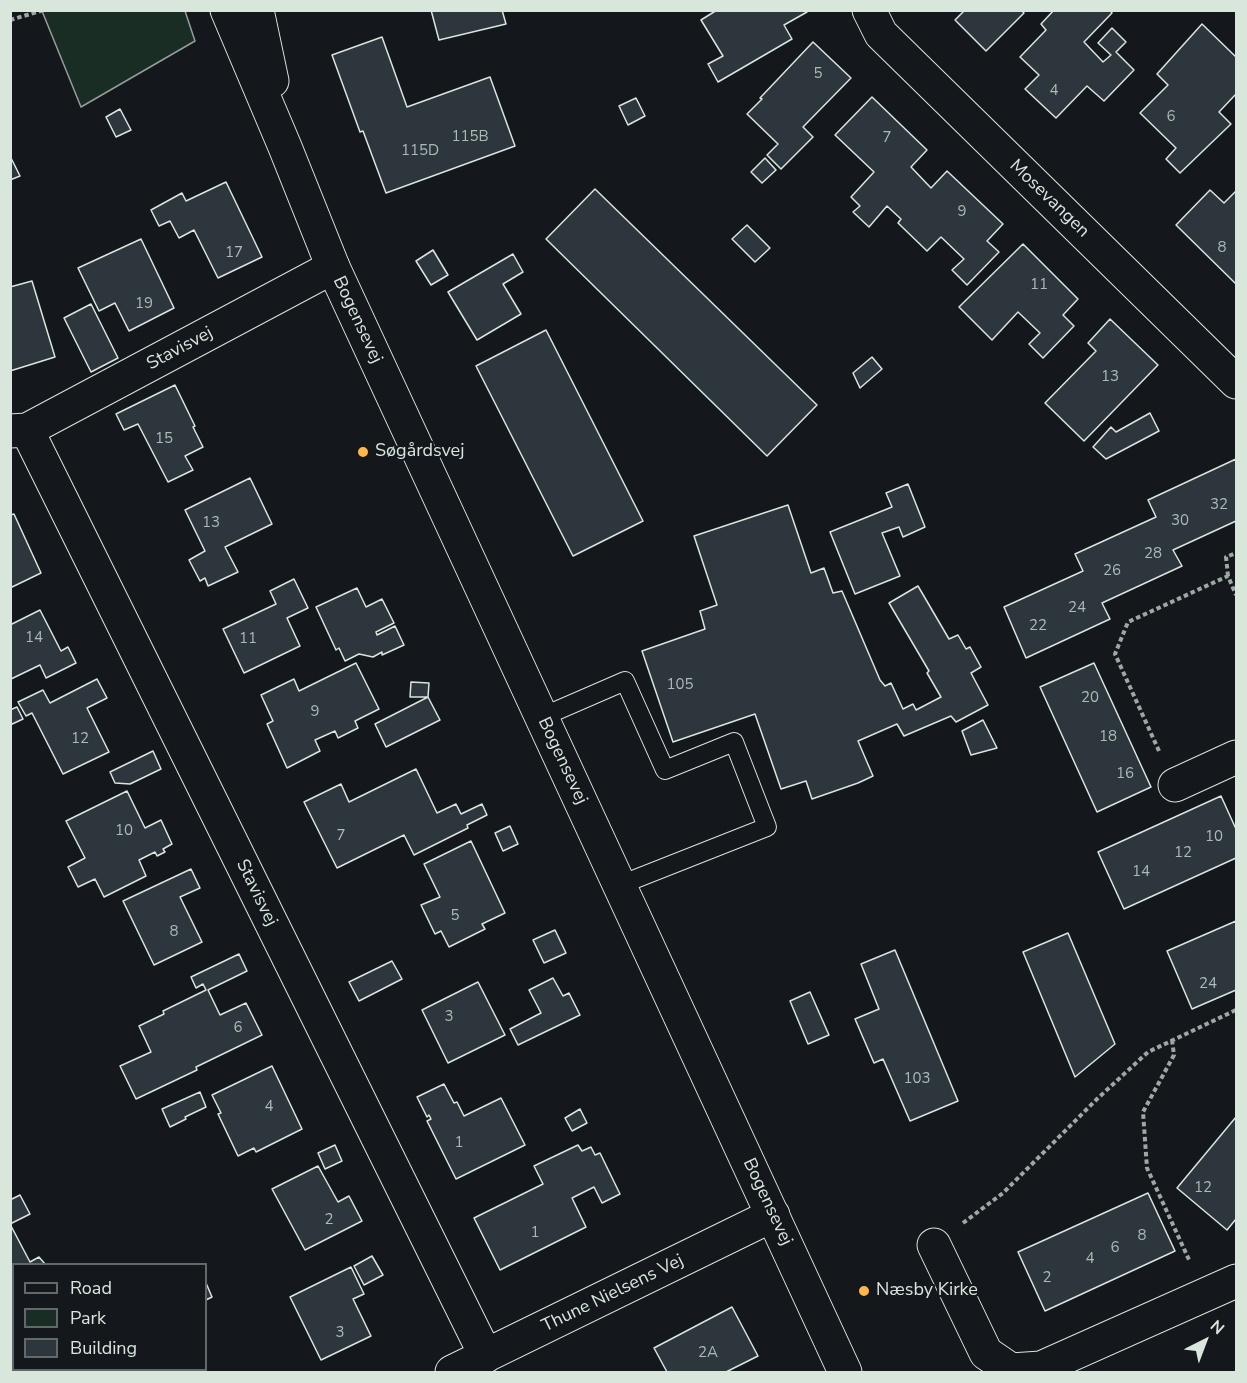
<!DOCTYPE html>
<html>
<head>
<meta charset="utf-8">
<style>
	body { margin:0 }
	#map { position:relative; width:1247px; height:1383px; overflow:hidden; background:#14181c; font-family:"Nunito Sans",sans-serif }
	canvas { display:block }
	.frame { position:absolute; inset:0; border:12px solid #d8e6dc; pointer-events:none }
	.legend { position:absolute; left:12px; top:1263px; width:195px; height:108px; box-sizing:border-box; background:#14181c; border:2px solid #626a69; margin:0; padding:8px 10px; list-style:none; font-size:18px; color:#d8e6dc }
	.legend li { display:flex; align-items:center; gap:12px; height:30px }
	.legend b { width:30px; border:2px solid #626a69 }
	.north { position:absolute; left:1175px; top:1311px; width:60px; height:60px; -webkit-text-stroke:4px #14181c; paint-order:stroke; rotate:42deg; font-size:16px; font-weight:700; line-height:24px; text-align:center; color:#d8e6dc }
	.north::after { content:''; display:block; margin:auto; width:21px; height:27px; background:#d8e6dc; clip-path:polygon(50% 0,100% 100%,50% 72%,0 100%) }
</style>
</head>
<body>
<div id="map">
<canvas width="1247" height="1383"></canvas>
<div class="frame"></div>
<ul class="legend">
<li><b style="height:8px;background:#14181c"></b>Road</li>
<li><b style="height:16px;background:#1a2d24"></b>Park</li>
<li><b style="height:16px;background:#2c363c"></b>Building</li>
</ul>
<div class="north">N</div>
</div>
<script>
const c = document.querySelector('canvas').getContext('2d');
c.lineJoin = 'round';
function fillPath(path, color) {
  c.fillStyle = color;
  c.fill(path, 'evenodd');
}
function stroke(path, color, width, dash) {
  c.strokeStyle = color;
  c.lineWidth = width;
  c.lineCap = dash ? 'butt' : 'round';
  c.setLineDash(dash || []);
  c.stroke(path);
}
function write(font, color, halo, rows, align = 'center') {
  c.font = font + ' "Nunito Sans",sans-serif';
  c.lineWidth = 4.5;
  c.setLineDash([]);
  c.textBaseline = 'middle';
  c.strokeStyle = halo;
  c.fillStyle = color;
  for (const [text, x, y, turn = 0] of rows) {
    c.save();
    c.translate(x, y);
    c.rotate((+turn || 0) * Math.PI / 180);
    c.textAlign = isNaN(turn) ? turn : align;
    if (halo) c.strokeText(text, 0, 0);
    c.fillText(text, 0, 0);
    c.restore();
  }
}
const green = new Path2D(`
	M42 11H185L195 41 81 107Z`);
fillPath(green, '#1a2d24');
stroke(green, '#939e99', 1.5);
const building = new Path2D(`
	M431 10H502L506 24 439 40Z
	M806 10 807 12 784 25 792 39 718 82 708 64 723 56 701 20 717 10Z
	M965 10H1021L1024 13 986 51 955 20Z
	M1054 10H1110L1112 13 1084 42 1103 62 1111 55 1098 43 1112 28 1126 42 1116 52 1134 70 1104 101 1087 86 1056 118 1025 89 1039 75 1020 57 1046 30 1041 24Z
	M1202 24 1236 57V94L1219 112 1231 124 1180 173 1166 159 1176 148 1140 113 1168 85 1157 74Z
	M382 37 407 107 490 77 515 146 386 193 363 131 360 132 332 55Z
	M813 42 851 78 803 127 813 137 781 169 767 155 778 144 747 114 762 99 760 98Z
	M872 97 927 150 911 167 931 188 947 171 1003 224 987 241 999 252 967 285 952 270 964 259 941 237 927 251 898 223 901 219 887 206 869 227 853 212 860 206 851 197 874 172 835 135Z
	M636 98 645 116 628 125 619 106Z
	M120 109 131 130 116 137 106 117Z
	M10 156 20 176 10 180Z
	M765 158 776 170 762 183 751 172Z
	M226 182 262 257 218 278 194 230 179 238 170 221 159 226 151 210 182 193 186 201Z
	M595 189 817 405 767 456 546 239Z
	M1210 190 1224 203 1236 191V284L1176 225Z
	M747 225 770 248 755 262 732 239Z
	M141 239 174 308 129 331 115 303 99 311 78 268Z
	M1023 244 1078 299 1063 315 1074 326 1043 358 1029 344 1040 333 1018 312 992 340 959 307Z
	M433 250 448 275 431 285 416 261Z
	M513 254 523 272 503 284 521 314 477 340 448 292Z
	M32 281 55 357 10 371V287Z
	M91 304 118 358 91 372 64 318Z
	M1110 319 1158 365 1084 441 1045 403 1096 351 1088 343Z
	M546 330 643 521 573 556 476 366Z
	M872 357 882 369 860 388 853 373Z
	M175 385 195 426 193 427 203 447 185 456 193 470 168 482 138 424 124 430 116 414Z
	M1150 413 1159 431 1106 459 1093 447 1111 427 1116 432Z
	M1236 459V521L1173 550 1182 566 1102 603 1110 619 1026 658 1004 607 1083 571 1075 554 1156 517 1148 500Z
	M250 478 272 524 225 547 238 572 208 586 205 578 200 581 189 560 205 551 185 510Z
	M908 484 925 527 903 537 899 527 882 533 900 576 855 594 830 532 892 507 886 493Z
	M788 505 811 573 824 568 833 593 842 591 880 680 885 686 891 683 903 709 913 704 916 710 941 697 927 673 929 671 889 603 918 586 949 639 958 635 966 649 970 647 981 667 971 673 988 705 956 722 951 716 904 736 897 724 858 741 873 776 858 783 812 799 806 781 781 789 755 714 673 742 642 651 705 629 700 611 717 605 694 536Z
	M14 514 41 573 10 588V515Z
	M294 579 308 608 287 618 300 646 244 673 223 629 276 604 270 591Z
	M357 588 366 607 382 599 394 623 376 632 377 635 395 626 404 645 382 655V652L373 657 359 654 345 661 339 648 336 650 316 607Z
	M40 610 61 651 68 647 76 663 46 678 40 665 11 679 10 625Z
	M356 663 379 709 355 721 358 728 338 738 335 731 315 740 320 751 287 768 267 724 273 721 261 695 294 679 299 691Z
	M1094 663 1151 787 1097 812 1040 687Z
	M97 679 107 698 87 708 109 752 63 774 32 713 26 716 18 702 43 690 50 703Z
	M411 682 429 683 428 697H410Z
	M428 697 440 720 386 747 375 724Z
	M17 707 23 719 10 725V710Z
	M983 720 997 748 971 755 962 731Z
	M153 751 161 769 130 784 115 783 110 772Z
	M416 769 437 813 456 804 461 814 482 804 487 815 467 825 468 828 414 855 404 835 337 868 304 802 341 784 349 802Z
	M127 791 145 828 161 820 172 844 163 849 165 852 157 856 155 852 139 860 146 876 104 897 95 879 78 887 68 867 85 858 66 821Z
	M1221 796 1236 829V858L1124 909 1098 852Z
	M510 826 518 844 503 851 495 833Z
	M471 841 505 913 482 924 485 929 449 947 441 931 435 934 421 905 440 897 424 864Z
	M191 869 200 888 180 897 202 942 154 965 123 901Z
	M1236 921V990L1192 1009 1167 951Z
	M555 930 566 953 544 963 533 940Z
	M1068 933 1115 1044 1075 1077 1023 952Z
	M895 950 958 1101 910 1121 883 1059 874 1063 855 1019 879 1009 861 964Z
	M239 954 247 971 208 990 220 1015 246 1003 262 1035 196 1067 197 1070 136 1099 120 1066 151 1052 139 1026 164 1014 163 1011 206 990 203 984 196 988 191 977Z
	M392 961 402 979 359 1001 349 982Z
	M553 978 563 996 569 993 580 1015 518 1045 510 1029 541 1013 529 990Z
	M478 982 505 1035 448 1063 422 1010Z
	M810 992 829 1035 808 1044 790 1001Z
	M272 1066 302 1129 256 1152 254 1148 238 1156 218 1114 221 1113 212 1095Z
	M444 1084 454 1103 457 1102 464 1116 501 1098 525 1145 456 1179 427 1121 431 1119 429 1115 427 1117 417 1097Z
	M200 1092 206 1107 185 1117 186 1119 170 1127 162 1109Z
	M580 1109 587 1123 572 1131 565 1118Z
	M1236 1117V1219L1227 1230 1177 1188Z
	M335 1145 342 1161 325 1169 318 1153Z
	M578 1145 582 1151 591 1147 595 1155 600 1153 620 1194 602 1203 594 1187 572 1198 586 1227 500 1270 474 1218 543 1184 534 1166Z
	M318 1166 338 1202 349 1196 362 1221 305 1250 272 1189Z
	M1148 1193 1175 1251 1045 1311 1018 1252Z
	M20 1195 30 1214 10 1224V1200Z
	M10 1224 30 1262 39 1257 45 1264H14V1289L10 1291Z
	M372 1256 383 1275 364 1285 354 1266Z
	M351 1267 364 1294 353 1299 371 1336 321 1360 290 1297Z
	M206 1283 212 1297 206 1300Z
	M732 1307 758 1356 726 1372H667L654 1348Z
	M14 1309V1346L10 1340V1311Z
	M22 1370H47L40 1372H23Z
	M131 1370H153L155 1372H133Z`);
fillPath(building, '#2c363c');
stroke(building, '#d8e6dc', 1.5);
const lane = new Path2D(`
	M542 717 625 681 665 770 734 742 767 827 620 885`);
const street = new Path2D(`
	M869 10 881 34 1236 382
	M27 430 486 1356
	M10 431 27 430 333 267
	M1175 785 1236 757
	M934 1245 986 1353 1011 1370 1041 1368 1236 1281
	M452 1372 773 1215`);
const secondary = new Path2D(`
	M227 10 285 147 333 267 845 1372
	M257 10 272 81`);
stroke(lane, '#d8e6dc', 20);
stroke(street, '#d8e6dc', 35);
stroke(secondary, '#d8e6dc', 35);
stroke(new Path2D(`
	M10 20 44 10
	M1228 576 1226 557 1236 553
	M1159 751 1115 654 1128 622 1228 576 1236 595
	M1172 1040 1174 1055 1143 1112 1147 1168 1190 1262
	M963 1223 1003 1193 1097 1099 1148 1052 1236 1010`), '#9da8a2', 4, [4.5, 3]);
stroke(lane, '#14181c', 18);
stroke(street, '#14181c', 33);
stroke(secondary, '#14181c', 33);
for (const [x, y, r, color] of [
	[363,452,6,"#ffb74d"],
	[864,1291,6,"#ffb74d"]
]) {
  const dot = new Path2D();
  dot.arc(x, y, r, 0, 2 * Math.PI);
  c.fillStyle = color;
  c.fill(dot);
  stroke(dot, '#14181c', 2);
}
write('15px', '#adbab4', null, [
	["5",818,74],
	["4",1054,91],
	["6",1171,117],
	["115B",470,137],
	["7",887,138],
	["115D",420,151],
	["9",962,212],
	["8",1222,248],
	["17",234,253],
	["11",1039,285],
	["19",144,304],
	["13",1110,377],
	["15",164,439],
	["32",1219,505],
	["30",1180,521],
	["13",211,523],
	["28",1153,554],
	["26",1112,571],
	["24",1077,608],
	["22",1038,626],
	["14",34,638],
	["11",248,639],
	["105",680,685],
	["20",1090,698],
	["9",315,712],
	["18",1108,737],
	["12",80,739],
	["16",1125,774],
	["10",124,831],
	["7",341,836],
	["10",1214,837],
	["12",1183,853],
	["14",1141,872],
	["5",455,916],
	["8",174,932],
	["24",1208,984],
	["3",449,1017],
	["6",238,1028],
	["103",917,1079],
	["4",269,1107],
	["1",459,1143],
	["12",1203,1188],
	["2",329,1220],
	["1",535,1233],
	["8",1142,1236],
	["6",1115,1248],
	["4",1090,1259],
	["2",1047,1278],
	["3",340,1333],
	["2A",708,1353]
]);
write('18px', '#d8e6dc', '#14181c', [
	["Mosevangen",1049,199,44],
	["Bogensevej",357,320,65],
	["Stavisvej",180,349,-28],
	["Bogensevej",562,761,65],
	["Stavisvej",256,893,64],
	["Bogensevej",767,1202,65],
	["Thune Nielsens Vej",613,1294,-26]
]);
write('18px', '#d8e6dc', '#14181c', [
	["Søgårdsvej",375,452],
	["Næsby Kirke",876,1291]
], 'left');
</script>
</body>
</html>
